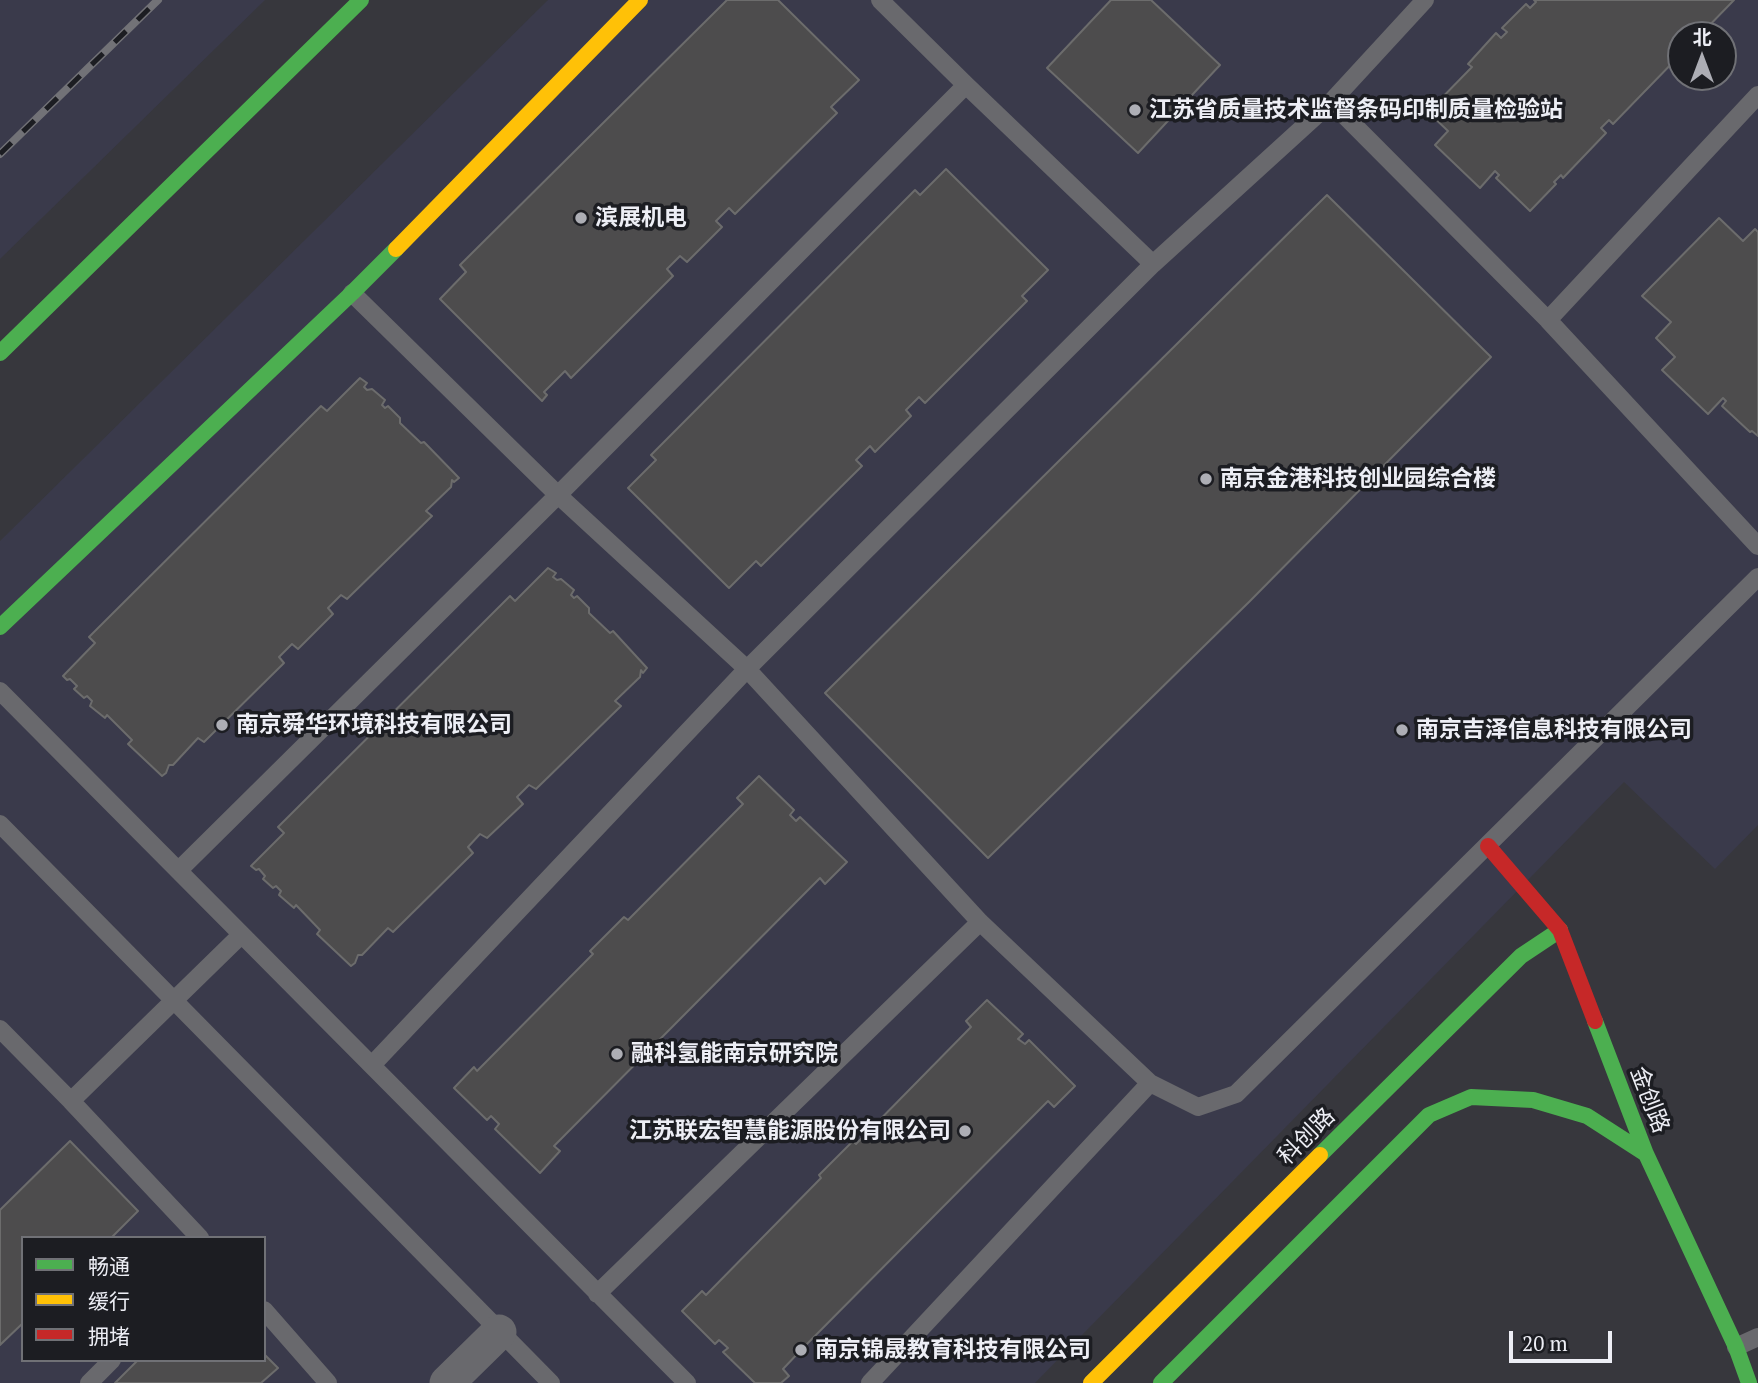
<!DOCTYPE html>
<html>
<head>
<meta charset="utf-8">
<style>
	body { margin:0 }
	#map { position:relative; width:1758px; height:1383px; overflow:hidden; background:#37373d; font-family:"PT Serif","Noto Sans SC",serif }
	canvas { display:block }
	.legend { position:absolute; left:21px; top:1236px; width:245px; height:126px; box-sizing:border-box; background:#1c1d22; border:2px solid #707176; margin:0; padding:9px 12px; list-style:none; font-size:21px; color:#edeef5 }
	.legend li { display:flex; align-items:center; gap:14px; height:35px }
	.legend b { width:35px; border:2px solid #707176 }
	.north { position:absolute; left:1667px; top:21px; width:70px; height:70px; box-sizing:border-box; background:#1c1d22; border:2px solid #707176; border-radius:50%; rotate:0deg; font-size:19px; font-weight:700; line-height:28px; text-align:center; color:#edeef5 }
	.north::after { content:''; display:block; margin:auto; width:24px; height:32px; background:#adaeb5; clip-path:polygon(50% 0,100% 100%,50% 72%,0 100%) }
	.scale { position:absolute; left:1509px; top:1331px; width:103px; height:32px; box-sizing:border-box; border:4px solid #edeef5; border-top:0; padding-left:9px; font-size:21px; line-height:24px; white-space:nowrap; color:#edeef5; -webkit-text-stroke:5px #1c1d22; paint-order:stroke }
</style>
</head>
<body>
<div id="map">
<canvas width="1758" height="1383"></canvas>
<ul class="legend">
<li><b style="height:9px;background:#4caf50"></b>畅通</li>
<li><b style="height:9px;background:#ffc107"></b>缓行</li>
<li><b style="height:9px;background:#c62828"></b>拥堵</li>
</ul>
<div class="north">北</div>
<div class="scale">20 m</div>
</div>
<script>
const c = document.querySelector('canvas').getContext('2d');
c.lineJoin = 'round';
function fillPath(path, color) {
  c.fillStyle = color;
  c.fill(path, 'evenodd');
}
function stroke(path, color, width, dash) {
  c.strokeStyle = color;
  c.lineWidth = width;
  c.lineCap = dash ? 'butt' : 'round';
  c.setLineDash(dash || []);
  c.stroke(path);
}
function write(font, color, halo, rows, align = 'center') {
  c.font = font + ' "PT Serif","Noto Sans SC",serif';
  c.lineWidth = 7;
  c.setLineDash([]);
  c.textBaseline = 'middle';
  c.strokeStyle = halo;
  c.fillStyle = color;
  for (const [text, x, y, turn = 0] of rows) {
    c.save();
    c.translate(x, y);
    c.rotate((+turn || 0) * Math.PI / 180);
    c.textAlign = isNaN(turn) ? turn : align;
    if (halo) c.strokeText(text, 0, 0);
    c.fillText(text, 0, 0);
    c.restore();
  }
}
fillPath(new Path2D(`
	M0 0H265L0 259Z
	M548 0H1758V825L1715 869 1624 782 1035 1383H0V541ZM1681 35H1723V77H1681ZM23 1238H264V1360H23Z`), '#3a3a4b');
const building = new Path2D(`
	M727 0H778L859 80 831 107 837 113 735 214 729 208 716 221 722 227 687 262 680 256 667 269 673 276 571 378 565 371 544 392 547 395 542 401 440 299 466 272 460 265Z
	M1111 0H1151L1220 65 1138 153 1047 68Z
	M1534 0H1734L1700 35H1681V54L1613 124 1609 120 1601 128 1606 133 1563 178 1561 175 1554 182 1556 184 1530 211 1496 178 1499 175 1495 171 1480 188 1435 145 1448 131 1428 112 1472 67 1468 64 1496 33 1501 38 1507 32 1502 28 1526 4 1530 8 1536 2Z
	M946 169 1048 270 1022 296 1027 301 925 403 919 397 906 410 911 416 875 452 870 446 856 460 862 466 761 566 756 561 729 588 628 488 656 460 651 455 915 190 920 195Z
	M1327 195 1491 357 1250 601 988 858 825 693Z
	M1719 218 1743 241 1755 229 1758 232V436L1752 431 1750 432 1722 406 1726 401 1723 398 1708 414 1662 370 1675 357 1656 338 1671 322 1642 296Z
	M360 378 367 383 364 387 367 390 372 389 385 400 382 405 385 408 388 406 400 418V423L421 443 424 442 459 478 454 482 452 480 451 487 426 511 432 516 347 599 341 595 328 608 333 614 298 649 292 644 279 657 284 663 204 742 198 738 173 765H169L166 773 162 776 128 744 132 740 107 715 105 718 90 706 92 701 87 696 84 698 74 689 77 686 70 679 67 680 63 676 95 643 89 637 321 406 327 411Z
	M548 568 556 573 553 577 557 580 561 579 574 590 571 595 574 598 577 596 589 608V613L610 633 613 631 647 668 643 673 641 670 640 677 615 701 621 706 536 789 529 785 517 797 523 804 487 838 480 834 468 847 473 853 393 932 388 928 362 955H358L355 963 351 966 317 934 320 930 296 905 294 908 279 895 281 891 276 886 273 888 263 879 265 876 259 869 256 870 251 866 284 833 278 827 510 596 515 601Z
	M759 776 794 810 790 815 796 821 800 817 847 862 825 884 820 878 554 1146 560 1151 540 1173 495 1129 499 1124 491 1116 487 1120 454 1088 474 1067 477 1071 593 954 590 951 624 917 628 920 743 804 737 798Z
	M987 1000 1023 1034 1018 1039 1025 1044 1029 1040 1075 1086 1054 1107 1048 1101 801 1350 783 1369 789 1376 781 1383H755L723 1352 728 1348 719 1340 715 1344 682 1311 702 1291 706 1295 821 1178 819 1175 853 1141 856 1144 971 1027 966 1021Z
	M70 1141 138 1211 111 1238H23V1323L0 1345V1210Z
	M264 1354 278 1368 261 1383H115L138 1360H264Z`);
fillPath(building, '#4d4c4d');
stroke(building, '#6c6c6c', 2);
stroke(new Path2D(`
	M880 0 966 85 1153 264
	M1331 102 1548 320 1758 546
	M352 293 558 495 747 669 980 922 1150 1083
	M1548 320 1758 95
	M0 691 687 1383
	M0 824 551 1383
	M179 870 558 495 966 85
	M0 1029 71 1101 200 1238
	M372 1065 747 669 1153 264 1331 102 1425 0
	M71 1101 241 935
	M597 1294 980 922
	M264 1310 328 1383
	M1736 1347 1758 1337
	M89 1383 112 1360
	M870 1383 1150 1083 1198 1107 1236 1094 1758 577`), '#69696d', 18);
stroke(new Path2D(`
	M447 1383 499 1332`), '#69696d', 35);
stroke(new Path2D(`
	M0 353 361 0
	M0 627 352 293 396 249
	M1595 1021 1646 1154 1736 1347 1749 1383
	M1320 1155 1521 956 1560 930
	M1161 1383 1429 1115 1471 1097 1533 1100 1587 1116 1646 1154`), '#4caf50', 16);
stroke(new Path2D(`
	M396 249 640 0
	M1091 1383 1320 1155`), '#ffc107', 16);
stroke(new Path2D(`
	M1488 846 1560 930 1595 1021`), '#c62828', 16);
const rail = new Path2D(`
	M0 154 158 0`);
stroke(rail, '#727277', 8);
stroke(rail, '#1c1d22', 5, [16]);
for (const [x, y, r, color] of [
	[1135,110,7,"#adaeb5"],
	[581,218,7,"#adaeb5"],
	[1206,479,7,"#adaeb5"],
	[222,725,7,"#adaeb5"],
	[1402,730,7,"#adaeb5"],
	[617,1054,7,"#adaeb5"],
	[965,1131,7,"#adaeb5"],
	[801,1350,7,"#adaeb5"]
]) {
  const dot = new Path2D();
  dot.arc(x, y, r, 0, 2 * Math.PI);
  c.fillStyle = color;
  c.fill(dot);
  stroke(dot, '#1c1d22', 2.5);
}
write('bold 23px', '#edeef5', '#1c1d22', [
	["江苏省质量技术监督条码印制质量检验站",1149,110],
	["滨展机电",595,218],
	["南京金港科技创业园综合楼",1220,479],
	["南京舜华环境科技有限公司",236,725],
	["南京吉泽信息科技有限公司",1416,730],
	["融科氢能南京研究院",631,1054],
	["江苏联宏智慧能源股份有限公司",951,1131,"right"],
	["南京锦晟教育科技有限公司",815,1350]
], 'left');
write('23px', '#edeef5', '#1c1d22', [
	["金创路",1649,1100,69],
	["科创路",1307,1137,-45]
]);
</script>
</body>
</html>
